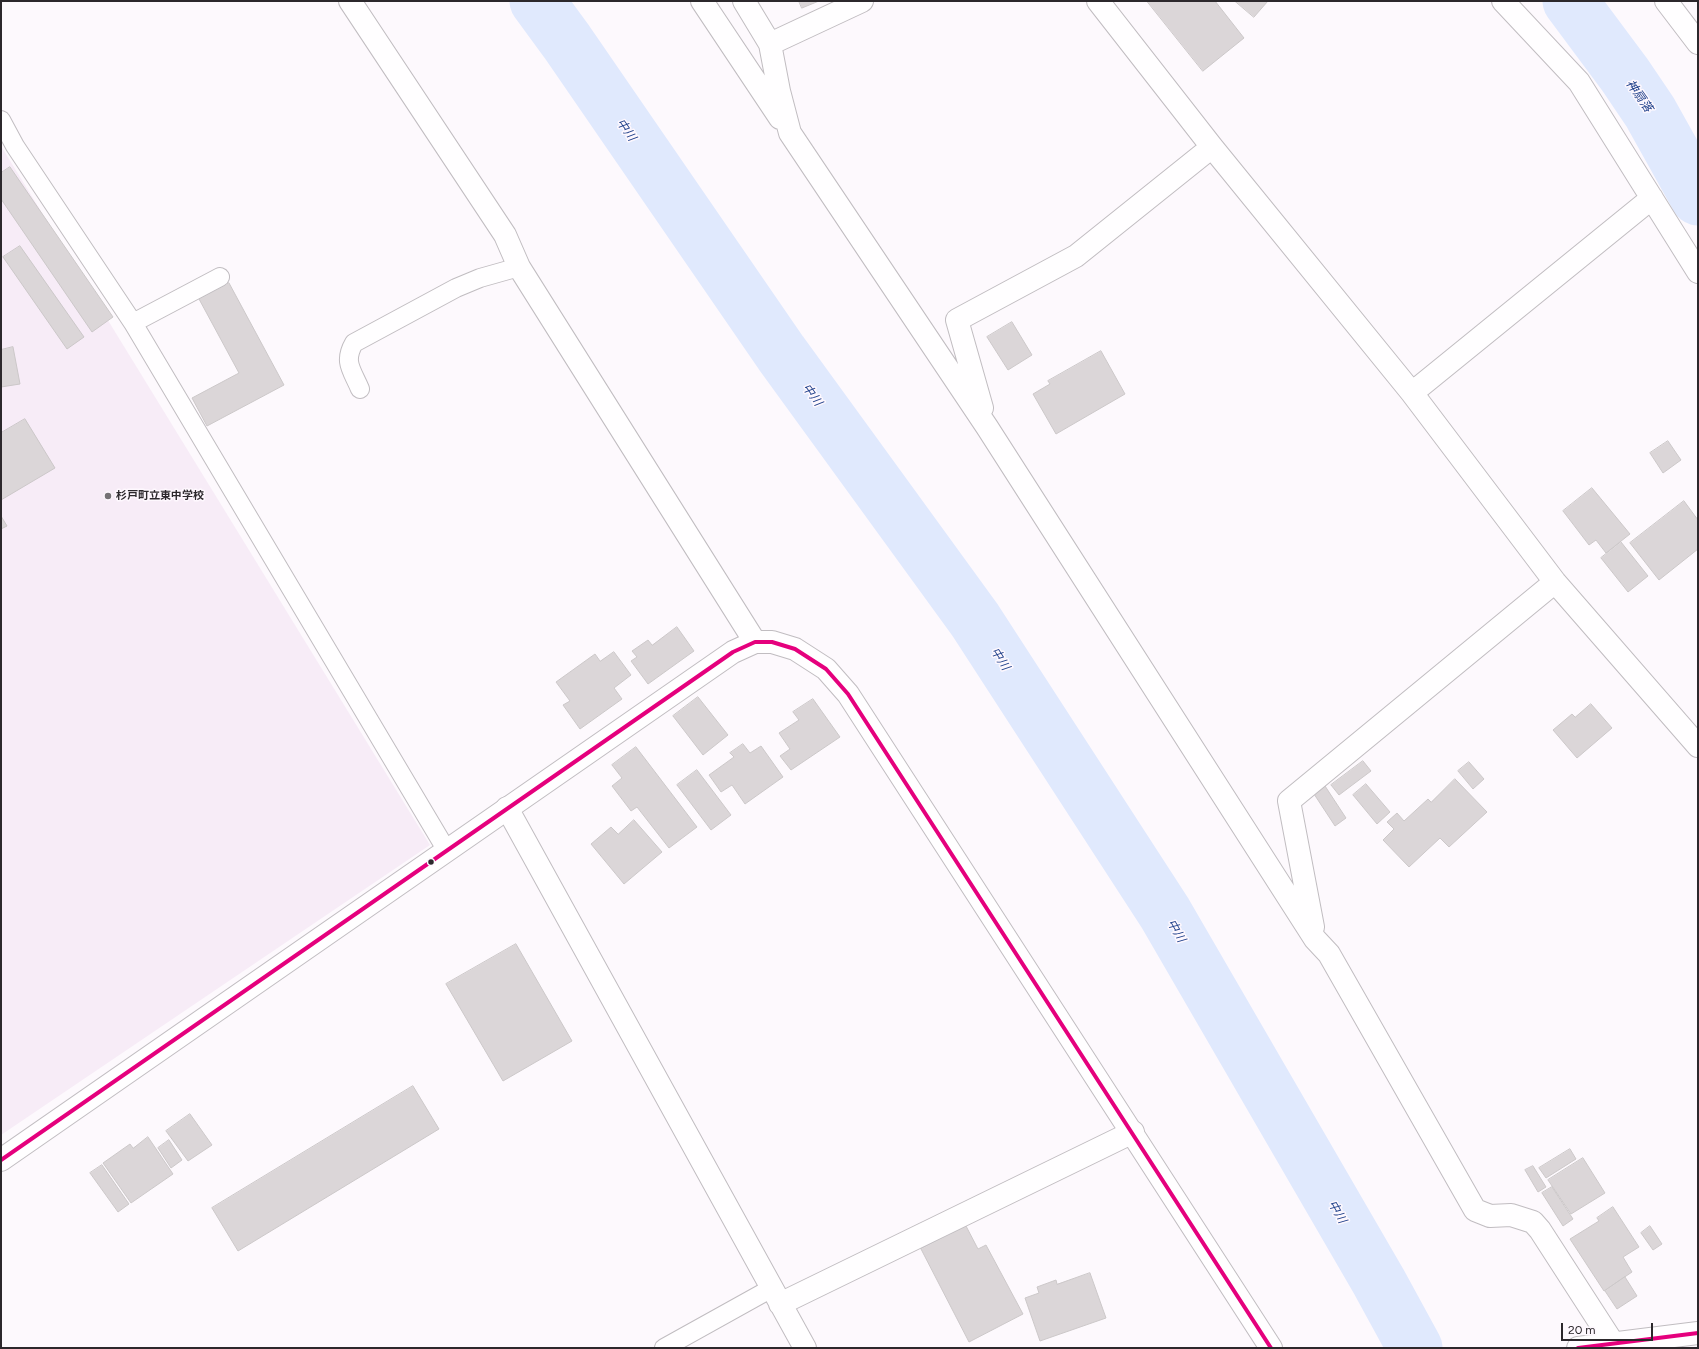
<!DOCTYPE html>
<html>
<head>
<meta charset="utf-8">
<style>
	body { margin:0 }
	#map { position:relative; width:1699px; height:1349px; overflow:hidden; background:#fdf9fd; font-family:Figtree,sans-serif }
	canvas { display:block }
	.frame { position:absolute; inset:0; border:2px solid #2c282c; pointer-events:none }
	.scale { position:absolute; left:1561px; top:1323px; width:92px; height:18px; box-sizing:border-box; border:2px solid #2c282c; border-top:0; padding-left:5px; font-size:12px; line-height:14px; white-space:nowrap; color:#2c282c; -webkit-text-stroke:3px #fef8fe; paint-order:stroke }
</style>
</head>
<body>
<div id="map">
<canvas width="1699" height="1349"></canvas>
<div class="frame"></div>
<div class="scale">20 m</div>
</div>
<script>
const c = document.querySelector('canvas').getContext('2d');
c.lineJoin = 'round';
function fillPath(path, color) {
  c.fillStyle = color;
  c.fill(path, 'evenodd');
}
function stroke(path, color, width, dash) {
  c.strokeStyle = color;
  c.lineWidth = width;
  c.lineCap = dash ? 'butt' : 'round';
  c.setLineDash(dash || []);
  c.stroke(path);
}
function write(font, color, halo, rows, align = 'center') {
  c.font = font + ' Figtree,"Noto Sans JP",sans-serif';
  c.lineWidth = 3;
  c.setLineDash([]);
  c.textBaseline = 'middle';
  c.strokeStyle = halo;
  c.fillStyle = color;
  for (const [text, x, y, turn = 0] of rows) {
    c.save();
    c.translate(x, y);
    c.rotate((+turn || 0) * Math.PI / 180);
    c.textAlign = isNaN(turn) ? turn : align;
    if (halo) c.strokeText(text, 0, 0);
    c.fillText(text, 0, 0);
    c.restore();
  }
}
fillPath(new Path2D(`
	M1 146 430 845 1 1135Z`), '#f7ecf7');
stroke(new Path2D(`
	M537 1 567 42 781 353 975 620 1165 913 1379 1282 1415 1348
	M1570 1 1625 75 1650 112 1698 198`), '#e0e9fd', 55);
const building = new Path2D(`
	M799 1H819L802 8Z
	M1147 1H1215L1244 38 1203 71Z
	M1235 1H1268L1254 17Z
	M10 167 113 317 92 332 1 199V173Z
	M20 246 84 337 67 349 3 257Z
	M229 283 284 385 207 426 192 398 239 373 199 299Z
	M1012 322 1032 355 1008 370 987 337Z
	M13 347 20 384 1 387V350Z
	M1101 351 1125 394 1056 434 1033 394 1050 384 1048 381Z
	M25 419 55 468 1 500V433Z
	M1668 441 1681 460 1663 473 1650 453Z
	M1592 488 1630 534 1606 553 1596 540 1589 545 1563 511Z
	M1684 501 1698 520V549L1659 580 1630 543Z
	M1 516 7 526 1 529Z
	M1621 542 1648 576 1628 592 1601 558Z
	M677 627 694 651 648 684 631 661 637 657 632 651 648 640 652 645Z
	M614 652 631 675 614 688 622 699 580 729 563 705 570 701 556 682 595 654 600 661Z
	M698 697 728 735 703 755 673 716Z
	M813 699 840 737 791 770 780 756 790 749 779 733 799 720 793 712Z
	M1591 704 1612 728 1577 758 1553 730 1572 714 1575 717Z
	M743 744 750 753 761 746 783 777 745 804 732 785 721 792 709 775 734 757 730 753Z
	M636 747 697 827 669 848 637 807 631 811 612 786 622 778 612 765Z
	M1363 761 1371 771 1339 795 1331 785Z
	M1469 762 1484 779 1473 789 1458 771Z
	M697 770 731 815 711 830 677 785Z
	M1455 779 1487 812 1449 847 1440 838 1409 867 1383 840 1394 829 1387 822 1397 813 1404 821 1428 799 1431 802Z
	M1366 784 1390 812 1377 824 1353 795Z
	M1325 786 1346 818 1335 826 1314 794Z
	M634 820 662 852 624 884 591 844 611 827 618 834Z
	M516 944 572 1041 503 1081 446 984Z
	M413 1086 439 1129 238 1251 212 1208Z
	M190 1114 212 1145 188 1161 166 1131Z
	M148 1137 173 1174 131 1203 103 1163 130 1144 133 1148Z
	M169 1140 182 1160 171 1168 158 1148Z
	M1570 1149 1576 1159 1546 1178 1539 1168Z
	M1583 1158 1605 1193 1571 1214 1548 1180Z
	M102 1165 129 1204 118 1212 90 1173Z
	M1533 1166 1546 1187 1538 1192 1525 1170Z
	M1552 1187 1573 1219 1563 1226 1542 1193Z
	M1613 1207 1639 1247 1623 1257 1632 1272 1604 1291 1570 1239 1599 1221 1597 1218Z
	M966 1226 978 1249 986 1245 1023 1314 969 1342 921 1249Z
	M1650 1226 1662 1244 1653 1250 1641 1233Z
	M1090 1273 1106 1318 1040 1341 1025 1298 1039 1293 1037 1287 1056 1280 1057 1284Z
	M1625 1277 1637 1296 1617 1309 1605 1291Z`);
fillPath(building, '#dbd6d8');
stroke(building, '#ccc8c9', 1);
const lane = new Path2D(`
	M1 120 15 146 133 323 447 851
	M133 323 220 277
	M360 389C352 370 343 362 354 343L456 288 480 278 519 267
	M664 1348 772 1288`);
const street = new Path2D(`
	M350 1 505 235 519 267 755 642
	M702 1 780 118
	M744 1 770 44 779 91 790 133 987 427 1315 939 1329 954 1475 1210 1490 1216 1511 1215 1533 1222 1540 1230 1613 1343
	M1098 1 1212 147 1412 393 1555 582 1698 746
	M1503 1 1579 82 1698 272
	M770 44 862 1
	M1412 393 1652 198
	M982 408 957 320 1076 256 1212 147
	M507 808 805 1348
	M1313 927 1289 801 1555 582
	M780 1304 1133 1132`);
const secondary = new Path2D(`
	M1666 1 1698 43
	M1 1160 733 652 755 642H772L795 649 826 669 848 694 1271 1348
	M1578 1348 1698 1333`);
stroke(lane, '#c1bdc1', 20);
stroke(street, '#c1bdc1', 24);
stroke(secondary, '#c1bdc1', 24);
stroke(lane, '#fffeff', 18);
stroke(street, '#fffeff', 22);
stroke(secondary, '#fffeff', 22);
stroke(new Path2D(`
	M1 1160 733 652 755 642H772L795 649 826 669 848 694 1271 1348
	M1578 1348 1698 1333`), '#e5007d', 4);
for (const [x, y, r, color] of [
	[108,496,4,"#757175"],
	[431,862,3.5,"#2c282c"]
]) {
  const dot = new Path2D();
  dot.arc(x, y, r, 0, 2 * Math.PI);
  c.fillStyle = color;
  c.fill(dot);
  stroke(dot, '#fef8fe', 1.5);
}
write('bold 11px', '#2c282c', '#fef8fe', [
	["杉戸町立東中学校",116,496]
], 'left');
write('italic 12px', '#20418b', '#fef8fe', [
	["神扇落",1639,96,55],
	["中川",626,130,55],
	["中川",812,395,54],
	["中川",1000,659,57],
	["中川",1176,931,60],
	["中川",1337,1212,60]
]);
</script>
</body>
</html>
